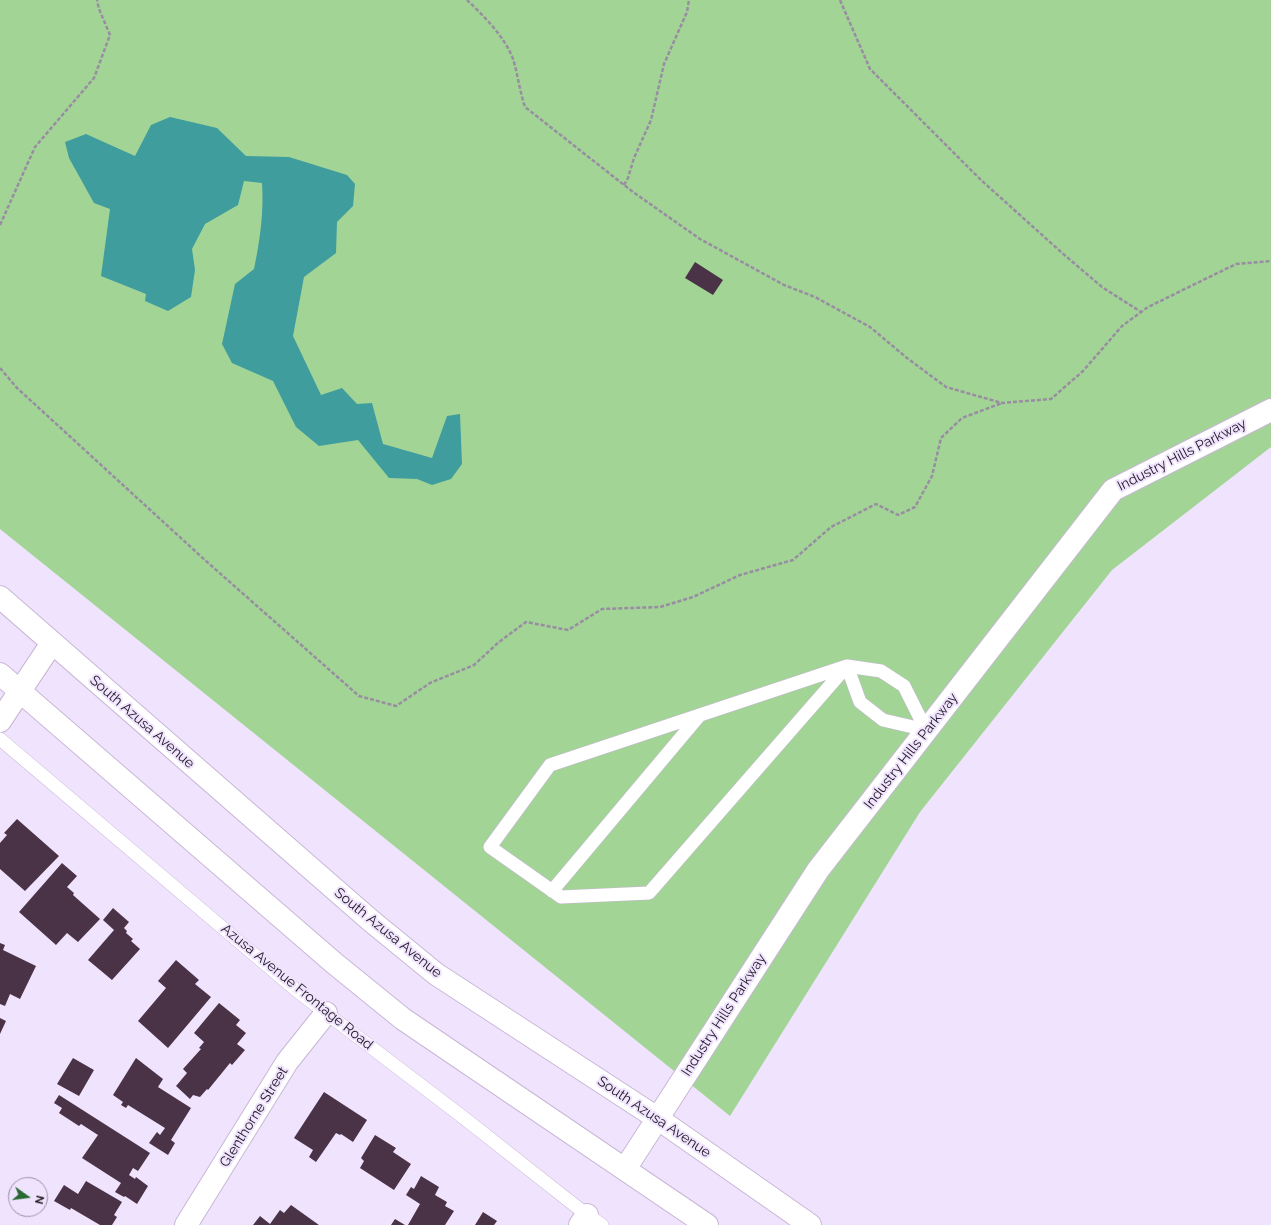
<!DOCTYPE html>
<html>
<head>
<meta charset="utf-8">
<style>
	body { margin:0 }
	#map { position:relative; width:1271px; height:1225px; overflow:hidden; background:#f0e3fd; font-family:Raleway,sans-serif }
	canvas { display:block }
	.north { position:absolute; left:8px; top:1177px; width:40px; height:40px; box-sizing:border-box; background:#f0e3fd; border:1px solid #9c91a5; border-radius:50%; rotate:104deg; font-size:11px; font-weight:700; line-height:16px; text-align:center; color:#1d1722 }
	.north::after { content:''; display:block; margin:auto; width:14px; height:18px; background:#296a34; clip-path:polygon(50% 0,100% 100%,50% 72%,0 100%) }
</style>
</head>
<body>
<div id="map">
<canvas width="1271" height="1225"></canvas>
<div class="north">N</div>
</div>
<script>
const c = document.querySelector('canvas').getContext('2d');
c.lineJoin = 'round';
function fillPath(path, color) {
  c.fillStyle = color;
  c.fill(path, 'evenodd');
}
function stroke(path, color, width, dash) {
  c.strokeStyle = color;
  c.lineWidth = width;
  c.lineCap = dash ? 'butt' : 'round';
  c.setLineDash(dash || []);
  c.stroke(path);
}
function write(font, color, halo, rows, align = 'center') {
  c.font = font + ' Raleway,sans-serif';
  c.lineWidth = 4;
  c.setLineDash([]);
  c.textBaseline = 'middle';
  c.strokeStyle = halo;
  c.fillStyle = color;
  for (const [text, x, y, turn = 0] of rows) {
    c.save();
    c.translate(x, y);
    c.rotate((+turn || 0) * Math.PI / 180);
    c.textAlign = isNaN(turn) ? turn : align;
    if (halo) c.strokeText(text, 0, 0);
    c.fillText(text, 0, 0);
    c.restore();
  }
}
fillPath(new Path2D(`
	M0 0H1271V447L1112 570 920 812 730 1116 0 529Z`), '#a2d496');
fillPath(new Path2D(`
	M170 117 217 128 246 156 289 157 347 175 355 184 353 206 337 222 336 253 304 277 293 336 321 395 342 388 357 404 372 403 383 444 432 458 447 416 460 414 462 464 451 479 432 485 417 479 389 478 358 440 319 446 296 427 273 381 232 363 222 344 235 284 254 269C260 240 264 212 262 183L244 181 238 205 205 224 192 249 195 270 191 297 168 311 145 301 146 294 101 276 110 209 94 203 69 158 65 142 86 134 135 156 151 125Z`), '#3f9d9e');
fillPath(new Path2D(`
	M695 262 723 280 713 295 685 278Z
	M17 819 59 856 25 891 0 869V843L7 835 4 833Z
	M62 863 77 876 67 887 74 893 73 895 100 919 78 942 67 933 56 945 19 912Z
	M113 908 129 922 124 928 127 931 126 933 133 939 131 941 140 949 112 980 88 960 114 930 103 920Z
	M0 943 5 945 3 950 36 966 20 999 10 994 5 1006 0 1004Z
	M176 960 199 980 195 984 211 997 168 1048 138 1021 166 988 158 981Z
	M219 1003 240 1020 236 1025 246 1033 237 1044 245 1050 232 1065 230 1063 208 1090 207 1089 200 1097 193 1095 190 1099 176 1086 187 1073 183 1069 201 1049 199 1048 204 1042 194 1033Z
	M0 1018 6 1021 0 1034Z
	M73 1058 94 1070 79 1096 57 1084Z
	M136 1058 163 1079 158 1087 191 1108 171 1140 175 1143 168 1155 149 1143 157 1132 160 1135 165 1128 128 1105 126 1108 121 1105 123 1102 113 1095Z
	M324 1092 367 1120 353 1142 341 1134 340 1135 336 1133 316 1162 309 1157 313 1150 294 1138Z
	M59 1095 150 1153 138 1171 133 1168 129 1175 135 1179 136 1177 148 1186 137 1204 125 1196 124 1197 115 1192 121 1183 82 1158 98 1135 81 1124 79 1126 59 1113 62 1108 54 1103Z
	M375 1135 396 1148 393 1152 411 1164 394 1190 360 1168 364 1161 361 1158Z
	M421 1176 439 1187 435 1195 447 1202 445 1206 454 1211 445 1225H408L420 1204 406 1195 411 1187 414 1189Z
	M86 1181 122 1202 114 1215 117 1217 112 1225H100L71 1208 70 1210 54 1201 64 1185 78 1194Z
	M291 1205 319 1225H253L260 1216 270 1224 280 1210 284 1213Z
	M483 1212 497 1221 494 1225H475Z
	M395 1219 405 1225H391Z`), '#4b3347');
const service = new Path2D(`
	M847 666 649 893 561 897 490 847 550 765Z
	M847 666 881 671 904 686 926 730 883 720 860 702Z
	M0 739 296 990 464 1118 587 1215 602 1225
	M552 891 699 716`);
const minor = new Path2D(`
	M0 721 52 643
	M625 1169 818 870 1113 490 1271 410
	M186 1225 287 1062 326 1013
	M580 1225 587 1215`);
const primary = new Path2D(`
	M0 597 370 920 436 974 657 1118 810 1225
	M0 674 334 963 403 1019 707 1225`);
stroke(service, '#c8b7d6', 14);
stroke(minor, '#c8b7d6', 24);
stroke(primary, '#c8b7d6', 24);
stroke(new Path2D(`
	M467 0C484 16 507 39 514 62 518 77 520 92 525 107L633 192 700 239 784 285 815 297 870 327 907 358 946 387 1002 403 1051 399 1083 371 1122 326 1148 307 1236 264 1271 261
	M840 0 870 69 981 180 1061 252 1102 287 1141 312
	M624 185 628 178 634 158 651 120 664 64 687 12 689 0
	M0 225 35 147 94 78 110 35 99 9 97 0
	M0 368 17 388 206 561 359 696 396 706 430 683 474 665 499 642 526 622 568 630 602 609 660 607 693 597 740 575 793 560 831 527 876 504 898 515 915 507 932 476 941 438 962 418 1002 403`), '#988da1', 2.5, [4, 2]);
stroke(service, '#fff', 13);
stroke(minor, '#fff', 22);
stroke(primary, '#fff', 22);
write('14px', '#1d1722', '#f0e3fd', [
	["Industry Hills Parkway",1182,455,-27],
	["South Azusa Avenue",142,722,41],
	["Industry Hills Parkway",911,751,-52],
	["South Azusa Avenue",388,933,39],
	["Azusa Avenue Frontage Road",297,987,39],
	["Industry Hills Parkway",724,1015,-57],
	["Glenthorne Street",254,1117,-58],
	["South Azusa Avenue",654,1117,34]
]);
</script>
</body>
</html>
